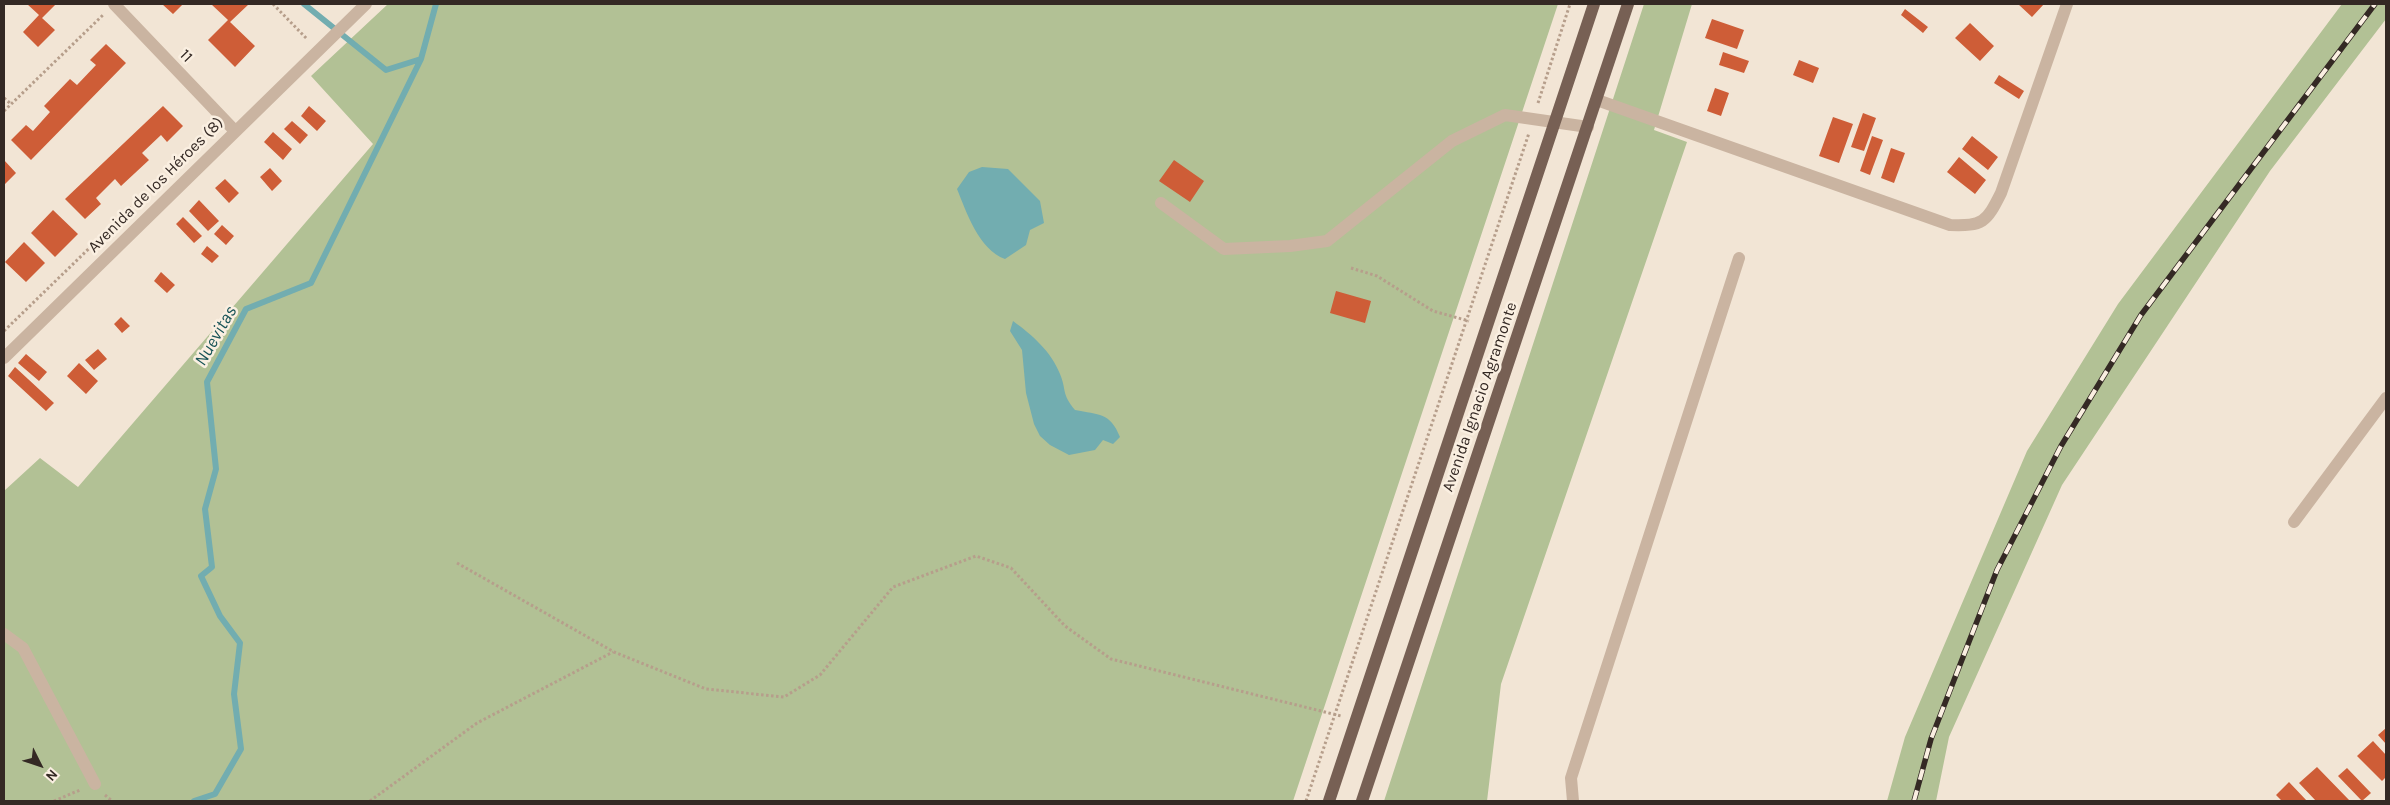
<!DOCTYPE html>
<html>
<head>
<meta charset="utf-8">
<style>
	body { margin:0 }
	#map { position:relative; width:2390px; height:805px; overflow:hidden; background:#f2e5d5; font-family:Karla,sans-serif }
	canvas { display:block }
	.frame { position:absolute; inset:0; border:5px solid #342924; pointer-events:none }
	.north { position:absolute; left:15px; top:740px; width:50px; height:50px; -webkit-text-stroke:4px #faefe1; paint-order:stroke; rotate:131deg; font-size:14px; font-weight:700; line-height:20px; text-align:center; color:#342924 }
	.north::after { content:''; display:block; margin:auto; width:18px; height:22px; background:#342924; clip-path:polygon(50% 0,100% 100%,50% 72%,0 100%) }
</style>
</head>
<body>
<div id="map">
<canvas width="2390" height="805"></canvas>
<div class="frame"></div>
<div class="north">N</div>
</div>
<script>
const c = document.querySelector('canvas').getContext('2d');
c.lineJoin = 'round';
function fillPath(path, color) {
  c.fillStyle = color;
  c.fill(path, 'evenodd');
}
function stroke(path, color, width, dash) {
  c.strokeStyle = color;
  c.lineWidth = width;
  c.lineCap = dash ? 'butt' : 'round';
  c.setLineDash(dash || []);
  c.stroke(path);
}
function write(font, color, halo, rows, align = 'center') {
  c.font = font + ' Karla,sans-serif';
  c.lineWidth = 5;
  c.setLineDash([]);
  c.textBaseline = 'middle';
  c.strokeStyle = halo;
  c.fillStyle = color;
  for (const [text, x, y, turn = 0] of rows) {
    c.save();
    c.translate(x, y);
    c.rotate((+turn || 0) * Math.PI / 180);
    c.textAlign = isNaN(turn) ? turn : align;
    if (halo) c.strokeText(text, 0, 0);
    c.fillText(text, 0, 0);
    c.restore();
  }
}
fillPath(new Path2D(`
	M388 4H1558L1293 801H4V491L40 458 78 487 373 144 311 76Z
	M1644 4H1692L1654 130 1687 142 1501 684 1487 801H1384Z
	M2342 4H2386V19L2270 171 2062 485 1949 737 1936 801H1887L1905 737 2027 451 2118 304Z`), '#b2c195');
fillPath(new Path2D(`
	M982 167 1008 169 1040 201 1044 223 1030 230 1026 245 1005 259C979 250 966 211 957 189L969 172Z
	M1013 321C1032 335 1051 351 1060 374 1067 391 1061 393 1075 410 1099 415 1110 412 1120 437L1113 444 1103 440 1095 450 1069 455 1050 445 1040 436 1034 424 1026 393 1022 350 1010 331Z`), '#72adb0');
stroke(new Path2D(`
	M304 4 386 70 421 59
	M194 801 215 794 241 749 234 694 240 643 220 616 201 576 212 567 205 509 216 469 207 382 246 309 311 283 421 59 436 4`), '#72adb0', 6);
fillPath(new Path2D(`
	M27 4H56L42 18 55 30 38 47 23 32 39 15Z
	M162 4H183L173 14Z
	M211 4H249L230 22 255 46 235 67 208 40 228 20Z
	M2018 4H2044L2032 17Z
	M1905 9 1928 27 1923 33 1901 15Z
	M1712 19 1744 30 1737 49 1705 38Z
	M1970 23 1994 46 1980 61 1955 38Z
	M106 44 126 63 31 160 11 140 26 125 33 131 50 112 44 106 70 79 77 85 96 65 90 60Z
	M1723 52 1749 61 1744 73 1719 65Z
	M1799 60 1819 68 1813 83 1793 75Z
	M1999 75 2024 91 2019 99 1994 83Z
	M1715 88 1729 93 1721 116 1707 111Z
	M163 106 183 126 167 142 161 135 142 153 149 160 121 186 115 179 96 198 101 204 85 219 65 199Z
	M309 106 326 121 317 131 301 116Z
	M1863 113 1876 118 1864 151 1851 147Z
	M1833 117 1853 124 1839 163 1819 156Z
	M292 121 308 135 300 144 284 129Z
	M273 132 292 149 283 160 264 142Z
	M1872 136 1883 140 1870 175 1860 171Z
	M1972 136 1998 157 1988 170 1962 149Z
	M1891 148 1905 153 1894 183 1881 178Z
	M1959 157 1986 180 1975 194 1947 172Z
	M4 160 16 173 4 185Z
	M1174 160 1204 181 1190 202 1159 181Z
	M270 168 282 181 272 191 260 177Z
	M225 179 239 193 229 203 215 188Z
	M199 200 219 221 208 231 189 211Z
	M53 210 78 234 55 257 31 233Z
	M183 217 202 236 194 243 176 224Z
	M222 225 234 236 226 245 214 234Z
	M24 242 45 263 26 282 5 262Z
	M207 246 219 256 212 263 201 254Z
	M161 272 175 285 167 293 154 281Z
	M1336 291 1371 301 1365 323 1330 313Z
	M121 317 130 326 122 333 114 324Z
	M98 349 107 359 94 370 85 360Z
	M26 354 47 372 39 381 18 363Z
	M79 363 98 381 86 394 67 376Z
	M15 367 54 403 46 411 8 376Z
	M2386 728V744L2378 735Z
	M2373 741 2386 755V777L2382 781 2357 756Z
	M2317 767 2350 801H2316L2299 783Z
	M2347 768 2371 793 2362 801 2338 776Z
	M2289 782 2307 801H2282L2276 795Z`), '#ce5d37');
stroke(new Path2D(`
	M273 4 307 39
	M4 98 11 104
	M1538 103 1570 4
	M4 111 103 15
	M1351 268 1377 276 1433 311 1469 321
	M4 331 139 200
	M457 563 614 652 706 689 784 697 820 675 893 587 976 556 1011 568 1065 626 1111 659 1341 716
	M105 795 112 801
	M54 801 80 790
	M370 801 477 723 613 652
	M1306 801 1529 133`), '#b69e8b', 3, [2.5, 2.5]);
stroke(new Path2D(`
	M114 4 235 131
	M1597 100 1950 225C1983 226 1986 223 2001 193L2067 4
	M1161 203 1224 249 1290 246 1327 241 1452 141 1505 115 1588 127
	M4 358 366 4
	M2294 522 2386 398
	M4 634 23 648 95 784
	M1573 801 1571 778 1739 258`), '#cab4a1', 12);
stroke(new Path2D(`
	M1329 801 1594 4
	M1362 801 1628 4`), '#776054', 12);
const rail = new Path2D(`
	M1914 801 1931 739 1997 570 2061 446 2141 315 2375 4`);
stroke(rail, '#342924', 5.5);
stroke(rail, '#faefe1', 4, [11]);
write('16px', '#342924', '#faefe1', [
	["11",186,56,46],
	["Avenida de los Héroes (8)",156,185,-45],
	["Avenida Ignacio Agramonte",1480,397,-71]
]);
write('italic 18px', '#185357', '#faefe1', [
	["Nuevitas",216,336,-60]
]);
</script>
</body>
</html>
